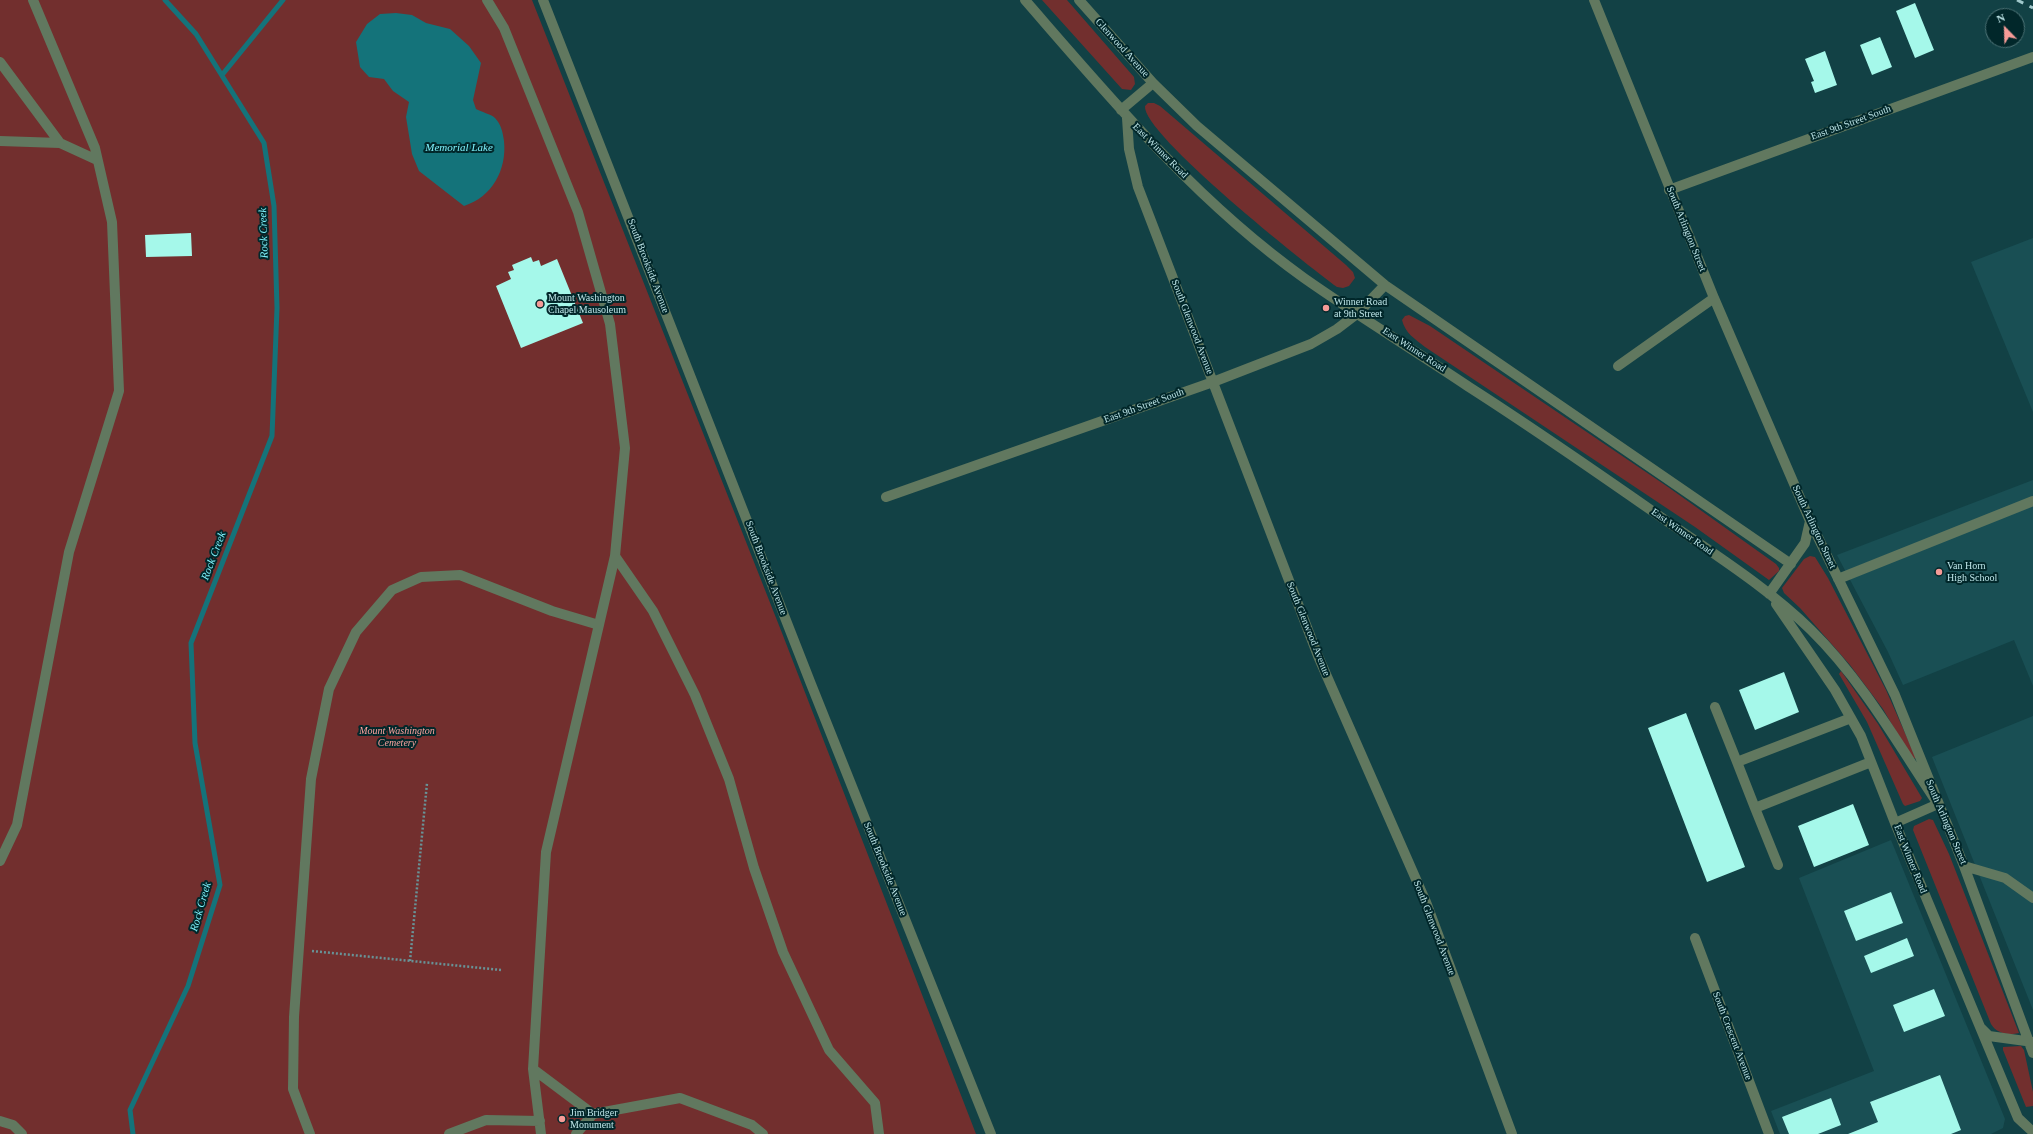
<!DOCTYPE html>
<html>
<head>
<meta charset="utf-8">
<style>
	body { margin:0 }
	#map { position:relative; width:2033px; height:1134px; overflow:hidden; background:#124145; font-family:"Times New Roman",serif }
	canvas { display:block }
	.north { position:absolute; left:1985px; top:8px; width:40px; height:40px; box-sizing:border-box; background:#01272a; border:1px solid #4d7376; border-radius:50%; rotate:337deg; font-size:11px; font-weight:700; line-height:16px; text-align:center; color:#bee5e8 }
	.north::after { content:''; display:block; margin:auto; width:14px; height:18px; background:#f59b97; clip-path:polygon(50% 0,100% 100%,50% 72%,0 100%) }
</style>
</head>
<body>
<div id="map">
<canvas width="2033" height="1134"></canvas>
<div class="north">N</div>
</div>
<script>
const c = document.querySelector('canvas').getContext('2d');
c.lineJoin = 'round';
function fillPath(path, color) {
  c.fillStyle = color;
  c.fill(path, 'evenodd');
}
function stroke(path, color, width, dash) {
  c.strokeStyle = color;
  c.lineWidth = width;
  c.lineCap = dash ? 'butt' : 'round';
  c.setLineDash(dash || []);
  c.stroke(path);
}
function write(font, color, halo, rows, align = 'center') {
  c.font = font + ' "Times New Roman",serif';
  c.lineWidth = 4;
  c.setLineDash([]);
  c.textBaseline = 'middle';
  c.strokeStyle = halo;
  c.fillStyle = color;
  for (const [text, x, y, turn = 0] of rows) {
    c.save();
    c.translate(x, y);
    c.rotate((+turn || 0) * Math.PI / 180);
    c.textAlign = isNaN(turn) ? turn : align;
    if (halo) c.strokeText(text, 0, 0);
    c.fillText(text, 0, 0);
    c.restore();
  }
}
fillPath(new Path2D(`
	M2033 238V412L1971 262Z
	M2033 480V686L2014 640 1903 685 1888 652 1837 555Z
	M2033 716V1010L1932 757Z
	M1891 840 2005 1119 2003 1128 1991 1134H1780L1771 1111 1874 1071 1799 878Z`), '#194f54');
fillPath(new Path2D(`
	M0 0H532L782 633 976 1134H0Z
	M1042 0H1067L1134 77 1135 84 1131 90 1122 89Z
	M1148 103H1154L1160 106 1346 265 1353 272 1355 278 1349 286 1343 288 1337 287C1308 266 1142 134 1145 106Z
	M1409 315 1430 326 1668 487 1776 564 1779 568V571L1769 580 1695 527 1425 347C1415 339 1405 333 1402 320L1405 316Z
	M1810 556 1815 557 1828 578 1886 690 1916 758 1912 759 1883 709 1850 665 1800 608 1784 593 1782 588 1804 559Z
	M1841 671 1878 724 1922 798 1920 801 1905 806 1903 804 1867 722 1839 674Z
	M1929 819 1933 820 1949 854 2019 1033C2008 1036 1996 1033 1991 1024L1913 830 1914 826Z
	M2021 1046 2024 1050 2033 1092V1106L2026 1107 2003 1050V1047Z`), '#722f2e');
fillPath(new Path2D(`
	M396 13 412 15 426 23 450 29 469 46 481 63 473 100 476 109C481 112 491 114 495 118 501 124 503 133 504 141 507 170 492 197 464 206L419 171 412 154 406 117 409 102 393 91 384 79 369 77 360 67 356 42 367 24 380 14Z`), '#14737a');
stroke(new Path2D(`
	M222 75 283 0
	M133 1134 130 1110 188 986 220 885 195 743 191 643 272 436 277 308 274 206 264 143 196 34 165 0`), '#14737a', 5);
fillPath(new Path2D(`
	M1915 3 1934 50 1915 58 1896 11Z
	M1880 37 1892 67 1872 75 1860 45Z
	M1825 51 1837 85 1815 93 1811 82 1814 81 1805 59Z
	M191 233 192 256 146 257 145 235Z
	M531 257 533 262 539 260 541 266 557 259 583 323 521 348 496 286 511 279 508 272 514 270 512 265Z
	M1784 672 1799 712 1755 730 1739 690Z
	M1686 713 1745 867 1707 882 1648 728Z
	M1853 804 1869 845 1814 867 1798 826Z
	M1891 892 1903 923 1856 941 1844 911Z
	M1907 938 1914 956 1871 973 1864 956Z
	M1934 989 1945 1016 1904 1032 1893 1005Z
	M1940 1075 1961 1130 1951 1134H1848L1878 1122 1870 1102Z
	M1831 1098 1841 1125 1818 1134H1789L1782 1117Z`), '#a5f8ea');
stroke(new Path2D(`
	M312 951 501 970
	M410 961 427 783`), '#689397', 2.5, [2, 2]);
stroke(new Path2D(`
	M487 0 504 28 578 212 610 324 625 448 615 556 546 852 533 1069 593 1114 576 1134
	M543 0 811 684 991 1134
	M1025 0C1111 99 1196 201 1304 278 1358 316 1414 350 1469 387 1533 428 1595 471 1658 515 1709 551 1766 586 1811 630 1862 680 1898 744 1938 804
	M1079 0 1153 83 1197 126 1385 285 1791 564
	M1594 0 1714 298 1810 521 1895 695 1964 866 2033 1053
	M0 62 60 143
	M1121 110 1153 83
	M1127 118 1129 149 1138 187 1318 656 1426 902 1512 1134
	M0 141 60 143 97 160
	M1669 190 2033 57
	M1618 366 1714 298
	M886 497 1213 382 1311 344 1337 329 1358 313 1385 285
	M615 556 653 611 695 695 729 779 754 868 783 952 829 1050 875 1103 879 1134
	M1838 579 2033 501
	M1769 594 1805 543 1810 521
	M1776 604 1835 690 1861 736 1895 823 2018 1118 2033 1132
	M1715 707 1737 762
	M1851 718 1737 762 1755 808 1871 762
	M1755 808 1778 865
	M1895 823 1938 804
	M0 861 17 825 69 552 119 391 112 222 95 148 33 0
	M1964 866 2005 878 2033 898
	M1695 938 1769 1134
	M1981 1028 1989 1036 2033 1042
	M533 1069 541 1134
	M593 1114 680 1098 752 1125 763 1134
	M0 1121 13 1125 22 1134
	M310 1134 293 1089 294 1017 311 779 329 689 356 632 392 590 421 577 460 575 552 611 599 625
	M449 1134 486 1120 540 1121`), '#61785f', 10);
stroke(new Path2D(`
	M2017 0 2033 8`), '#a0c8cb', 3, [7, 7]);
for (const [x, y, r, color] of [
	[540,304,4,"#f59b97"],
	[1326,308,4,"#f59b97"],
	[1939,572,4,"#f59b97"],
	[562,1119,4,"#f59b97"]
]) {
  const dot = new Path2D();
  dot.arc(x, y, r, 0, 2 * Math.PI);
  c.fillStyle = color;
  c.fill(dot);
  stroke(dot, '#01272a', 1.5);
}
write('10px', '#bee5e8', '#01272a', [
	["Glenwood Avenue",1122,48,48],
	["East 9th Street South",1851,123,-20],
	["East Winner Road",1160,151,45],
	["South Arlington Street",1686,229,68],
	["South Brookside Avenue",648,266,69],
	["South Glenwood Avenue",1192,327,69],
	["East Winner Road",1414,350,33],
	["East 9th Street South",1144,406,-20],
	["South Arlington Street",1814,527,65],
	["East Winner Road",1682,532,35],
	["South Brookside Avenue",766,568,69],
	["South Glenwood Avenue",1308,629,68],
	["South Arlington Street",1946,822,67],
	["East Winner Road",1910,859,68],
	["South Brookside Avenue",885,869,68],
	["South Glenwood Avenue",1434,928,69],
	["South Crescent Avenue",1732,1036,69]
]);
write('10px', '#bee5e8', '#01272a', [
	["Mount Washington",548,298],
	["Chapel Mausoleum",548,310],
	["Winner Road",1334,302],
	["at 9th Street",1334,314],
	["Van Horn",1947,566],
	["High School",1947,578],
	["Jim Bridger",570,1113],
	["Monument",570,1125]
], 'left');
write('italic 10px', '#fca39f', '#01272a', [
	["Mount Washington",397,731],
	["Cemetery",397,743]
]);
write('italic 11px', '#7ef1fb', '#01272a', [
	["Memorial Lake",459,148],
	["Rock Creek",264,233,-92],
	["Rock Creek",214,556,-69],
	["Rock Creek",201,907,-74]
]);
</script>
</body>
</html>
